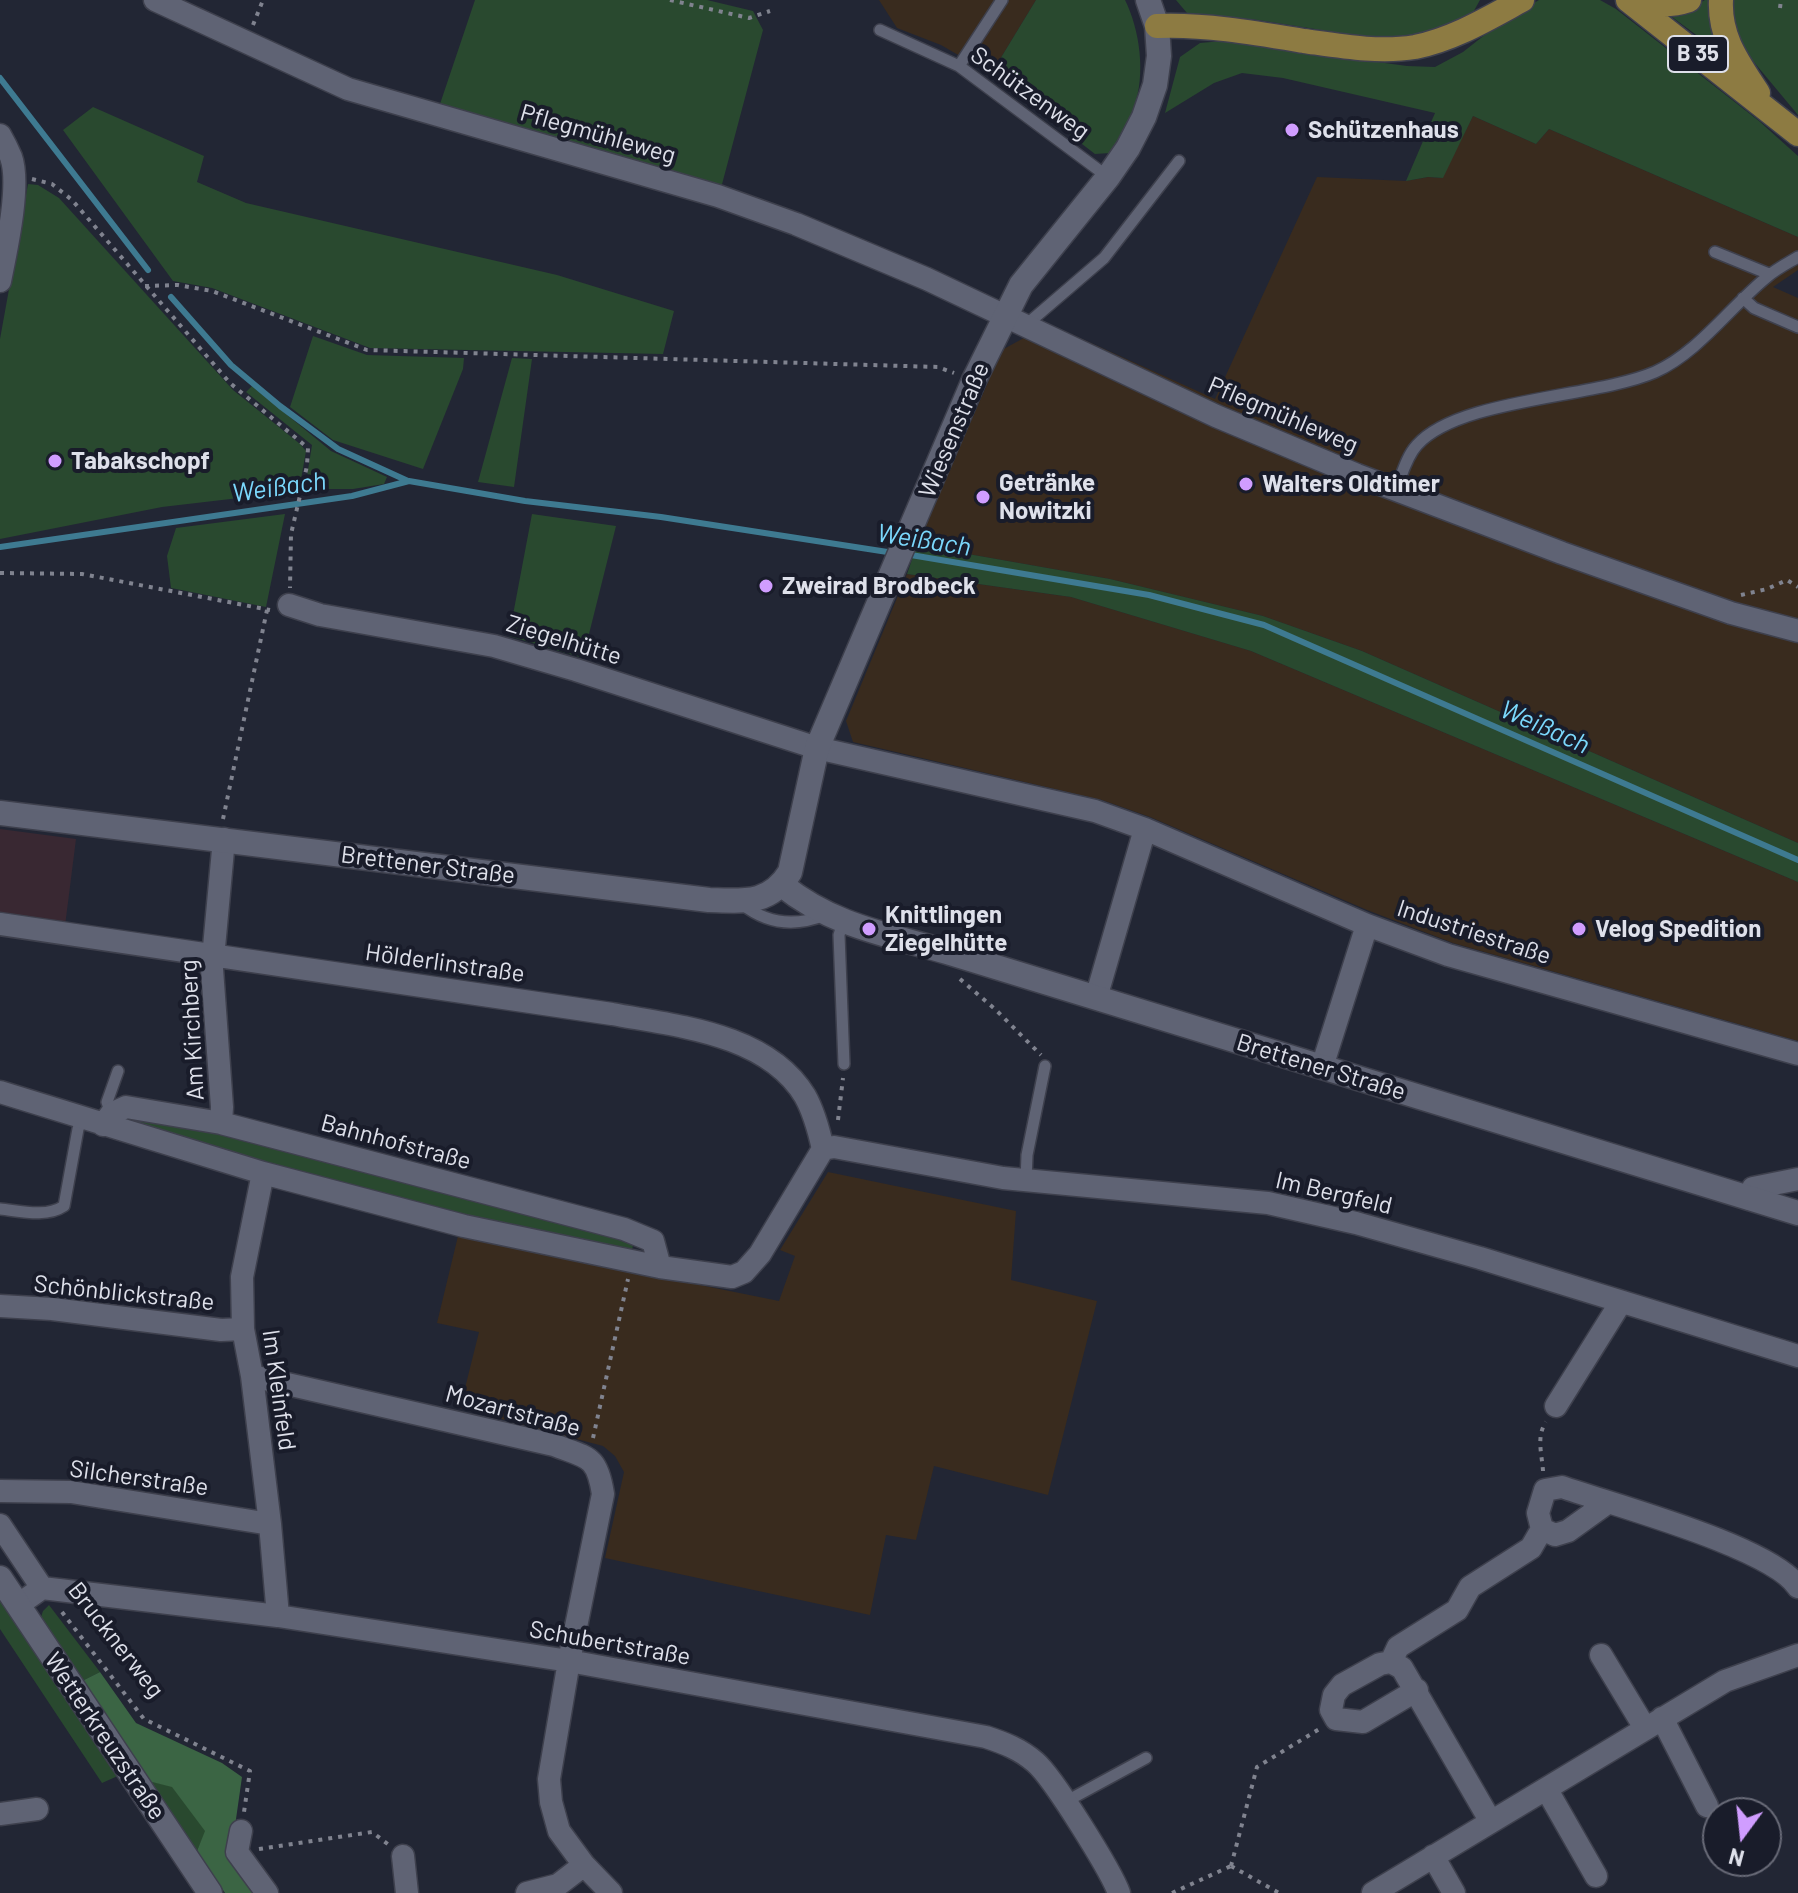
<!DOCTYPE html>
<html>
<head>
<meta charset="utf-8">
<style>
	body { margin:0 }
	#map { position:relative; width:1798px; height:1893px; overflow:hidden; background:#222634; font-family:Barlow,sans-serif }
	canvas { display:block }
	.north { position:absolute; left:1702px; top:1797px; width:80px; height:80px; box-sizing:border-box; background:#191c2a; border:2px solid #686a77; border-radius:50%; rotate:195deg; font-size:22px; font-weight:700; line-height:32px; text-align:center; color:#dee0ea }
	.north::after { content:''; display:block; margin:auto; width:28px; height:36px; background:#d09dff; clip-path:polygon(50% 0,100% 100%,50% 72%,0 100%) }
</style>
</head>
<body>
<div id="map">
<canvas width="1798" height="1893"></canvas>
<div class="north">N</div>
</div>
<script>
const c = document.querySelector('canvas').getContext('2d');
c.lineJoin = 'round';
function fillPath(path, color) {
  c.fillStyle = color;
  c.fill(path, 'evenodd');
}
function stroke(path, color, width, dash) {
  c.strokeStyle = color;
  c.lineWidth = width;
  c.lineCap = dash ? 'butt' : 'round';
  c.setLineDash(dash || []);
  c.stroke(path);
}
function write(font, color, halo, rows, align = 'center') {
  c.font = font + ' Barlow,sans-serif';
  c.lineWidth = 8;
  c.setLineDash([]);
  c.textBaseline = 'middle';
  c.strokeStyle = halo;
  c.fillStyle = color;
  for (const [text, x, y, turn = 0] of rows) {
    c.save();
    c.translate(x, y);
    c.rotate((+turn || 0) * Math.PI / 180);
    c.textAlign = isNaN(turn) ? turn : align;
    if (halo) c.strokeText(text, 0, 0);
    c.fillText(text, 0, 0);
    c.restore();
  }
}
fillPath(new Path2D(`
	M879 0H1036L991 74 941 45 897 28Z
	M1473 116 1536 144 1549 129 1798 237V270L1773 287 1798 298V843L1362 651 1263 616 1110 579 917 545 1002 350 1049 324 1215 399 1317 177 1406 181 1428 177 1442 178Z
	M907 574 1071 597 1251 651 1798 882V1041L1453 943 1367 910 1150 817 1102 800 853 742 846 721Z
	M828 1172 1016 1211 1011 1280 1097 1301 1048 1495 934 1466 916 1540 886 1535 870 1615 605 1558 624 1472 615 1456 603 1446 460 1408 479 1332 437 1323 458 1236 779 1301 795 1256 780 1250Z`), '#392b1e');
fillPath(new Path2D(`
	M0 829 76 839 65 926 0 917Z`), '#392832');
fillPath(new Path2D(`
	M475 0H707L753 11 763 30 721 188 440 104Z
	M1036 0H1125C1140 30 1146 75 1134 107 1128 123 1118 138 1110 153L1095 154 991 74Z
	M1176 0H1480L1471 16 1424 34 1372 38 1258 20 1187 13Z
	M1539 0H1600L1616 9 1759 121 1798 156V237L1549 129 1536 144 1473 116 1443 178 1428 177 1406 181 1435 113 1283 78 1242 73 1214 83 1165 113 1180 57 1200 43 1222 41 1407 66 1435 67 1463 52 1496 26Z
	M1705 0H1711C1709 23 1712 39 1726 57L1668 14 1693 7Z
	M1730 0H1798V115L1738 43Z
	M93 107 204 156 197 182 246 203 557 275 674 311 663 354 370 348 212 288 173 281 63 130Z
	M28 184 38 185 59 198 233 390 300 444 306 451 299 491 162 507 0 539V339Z
	M313 336 367 355 464 358 463 369 423 469 333 440 290 407Z
	M512 358 532 359 514 487 478 482Z
	M252 386 331 451 387 477 384 484 353 489H305L312 445 246 392Z
	M285 514 266 607 171 588 167 556 176 528Z
	M532 514 616 526 583 658 509 636Z
	M917 545 1110 579 1263 616 1362 651 1798 843V882L1251 651 1071 597 907 574Z
	M136 1115 214 1129 634 1241 632 1250 449 1214 343 1187 133 1125Z
	M3 1599 120 1775 102 1783 0 1629V1601Z
	M49 1605 100 1672 82 1681 40 1620 43 1611Z
	M148 1781 172 1786 206 1831 197 1851Z`), '#29492f');
fillPath(new Path2D(`
	M100 1672 136 1723 222 1763 242 1777 231 1854 258 1893H225L197 1851 205 1831 172 1787 148 1781 82 1681Z`), '#3b6544');
stroke(new Path2D(`
	M0 78 148 270
	M171 297 231 365 280 406 338 449 408 481
	M0 547 352 496 409 481 525 501 661 517 894 553
	M905 554 1149 595 1264 625 1798 860`), '#3e7a91', 6);
const service = new Path2D(`
	M880 30 959 66 1108 177
	M959 66 1002 0
	M1715 252 1769 274
	M1743 298 1754 308 1798 327
	M1026 325 1104 258 1179 161
	M1396 489C1402 475 1406 457 1417 445 1459 398 1595 398 1655 372 1698 353 1731 306 1767 277 1776 269 1788 263 1798 257
	M742 904C767 924 795 927 825 915
	M843 922 839 935 844 1064
	M111 1114 107 1102 118 1071
	M1026 1181 1027 1155 1045 1066
	M0 1209C20 1211 46 1218 64 1206L78 1129 82 1119
	M1065 1802 1146 1758`);
const minor = new Path2D(`
	M155 0 348 89 718 196 796 224 927 279 1216 416 1357 475 1562 553 1731 613 1798 631
	M0 135C4 142 8 150 11 157 21 185 6 251 0 281
	M289 605 320 615 494 646 576 670 817 748 1095 811 1145 829 1367 925 1448 955 1798 1054
	M0 924 612 1014C676 1026 767 1033 805 1096 814 1112 819 1131 823 1149
	M1096 998 1145 829
	M1322 1067 1367 925
	M0 1092 263 1173 464 1226 660 1267 732 1277 744 1272 760 1254 823 1149
	M221 1123 222 1107 212 969 224 839
	M103 1125 111 1114 126 1107 221 1123 624 1229 653 1241 660 1267
	M823 1149 834 1147 1003 1178 1268 1203 1356 1223 1480 1258 1798 1356
	M263 1173 242 1277 243 1329 252 1376 270 1524 278 1616
	M1750 1199 1753 1188 1798 1179
	M0 1306 52 1309 221 1330 243 1329
	M252 1376 554 1445C588 1458 597 1455 603 1494L569 1661 549 1779 551 1802 559 1831 584 1865 611 1893
	M1556 1406 1621 1302
	M0 1491 71 1492 270 1524
	M1607 1503 1568 1531 1555 1535 1542 1529 1538 1513 1545 1490 1562 1487C1613 1505 1772 1547 1798 1587
	M0 1525 42 1588
	M18 1605 42 1588 278 1616 569 1661 986 1737C1004 1743 1020 1749 1035 1762 1053 1777 1111 1871 1119 1893
	M1601 1655 1645 1728
	M1391 1662 1398 1647 1457 1610 1470 1587 1531 1548 1542 1529
	M1417 1690 1363 1722 1336 1719 1331 1710 1334 1695 1342 1685 1380 1664 1391 1662 1402 1668 1491 1822
	M1662 1718 1707 1806
	M1547 1790 1596 1876
	M0 1814 37 1809
	M241 1831 237 1852 267 1893
	M403 1856 407 1893
	M1433 1856 1454 1893
	M527 1893 558 1885 584 1865
	M1373 1893 1725 1681 1798 1655`);
const tertiary = new Path2D(`
	M0 813 709 900C743 901 770 905 790 872L817 748 974 380 1021 285 1108 177 1128 148 1144 117 1155 85 1159 56 1157 26 1148 0
	M782 885C833 926 886 934 947 952L1798 1213`);
const secondary = new Path2D(`
	M0 1578 210 1893`);
const primary = new Path2D(`
	M1628 0 1798 134
	M1639 0C1656 6 1671 6 1689 0
	M1721 0C1719 37 1738 62 1758 93
	M1157 26C1205 24 1256 33 1304 41 1340 46 1379 53 1415 47 1454 39 1487 19 1522 0`);
stroke(service, '#3e404d', 14);
stroke(minor, '#3e404d', 25);
stroke(tertiary, '#3e404d', 27);
stroke(secondary, '#3e404d', 27);
stroke(primary, '#3e404d', 27);
stroke(new Path2D(`
	M670 0 749 18 770 11
	M1780 8 1781 0
	M253 25 263 0
	M32 179 52 184 72 200 230 383 308 448 307 466 291 534 290 588
	M145 286 178 285 212 291 367 350 938 367 954 373
	M0 573 82 574 270 610
	M1741 595 1767 589 1787 580 1798 587
	M223 819 267 610
	M960 979 996 1010 1041 1055
	M838 1120 843 1078
	M593 1438 628 1279
	M1543 1471C1542 1455 1536 1436 1546 1422
	M62 1612 144 1719 250 1771 244 1812
	M259 1849 372 1832 389 1845
	M1231 1866 1257 1767 1321 1728
	M1231 1866 1279 1893
	M1172 1893 1231 1866`), '#80838f', 4, [4, 6]);
stroke(service, '#5f6374', 11);
stroke(minor, '#5f6374', 22);
stroke(tertiary, '#5f6374', 24);
stroke(secondary, '#5f6374', 24);
stroke(primary, '#8d7b42', 24);
for (const [x, y, r, color] of [
	[1292,130,8,"#d09dff"],
	[55,461,8,"#d09dff"],
	[1246,484,8,"#d09dff"],
	[983,497,8,"#d09dff"],
	[766,586,8,"#d09dff"],
	[869,929,8,"#d09dff"],
	[1579,929,8,"#d09dff"]
]) {
  const dot = new Path2D();
  dot.arc(x, y, r, 0, 2 * Math.PI);
  c.fillStyle = color;
  c.fill(dot);
  stroke(dot, '#191c2a', 3);
}
for (const [x, y, w] of [
	[1698,54,60]
]) {
  const box = new Path2D();
  box.roundRect(x - w / 2, y - 18, w, 36, 6);
  c.fillStyle = '#191c2a';
  c.fill(box);
  stroke(box, '#dee0ea', 2);
}
write('bold 22px', '#dee0ea', null, [
	["B 35",1698,54]
]);
write('24px', '#dee0ea', '#191c2a', [
	["Schützenweg",1030,93,36],
	["Pflegmühleweg",598,134,16],
	["Pflegmühleweg",1283,415,23],
	["Wiesenstraße",954,430,-67],
	["Ziegelhütte",564,640,17],
	["Brettener Straße",428,865,7],
	["Industriestraße",1474,932,18],
	["Hölderlinstraße",445,963,8],
	["Am Kirchberg",192,1030,-93],
	["Brettener Straße",1321,1067,17],
	["Bahnhofstraße",396,1142,15],
	["Im Bergfeld",1334,1193,13],
	["Schönblickstraße",124,1293,6],
	["Im Kleinfeld",279,1390,82],
	["Mozartstraße",513,1411,15],
	["Silcherstraße",139,1478,8],
	["Brucknerweg",116,1640,52],
	["Schubertstraße",610,1643,10],
	["Wetterkreuzstraße",105,1736,56]
]);
write('bold 24px', '#dee0ea', '#191c2a', [
	["Schützenhaus",1308,130],
	["Tabakschopf",71,461],
	["Getränke",999,483],
	["Nowitzki",999,511],
	["Walters Oldtimer",1262,484],
	["Zweirad Brodbeck",782,586],
	["Knittlingen",885,915],
	["Ziegelhütte",885,943],
	["Velog Spedition",1595,929]
], 'left');
write('italic 26px', '#7bd8fc', '#191c2a', [
	["Weißach",279,487,-8],
	["Weißach",924,540,9],
	["Weißach",1545,727,24]
]);
</script>
</body>
</html>
